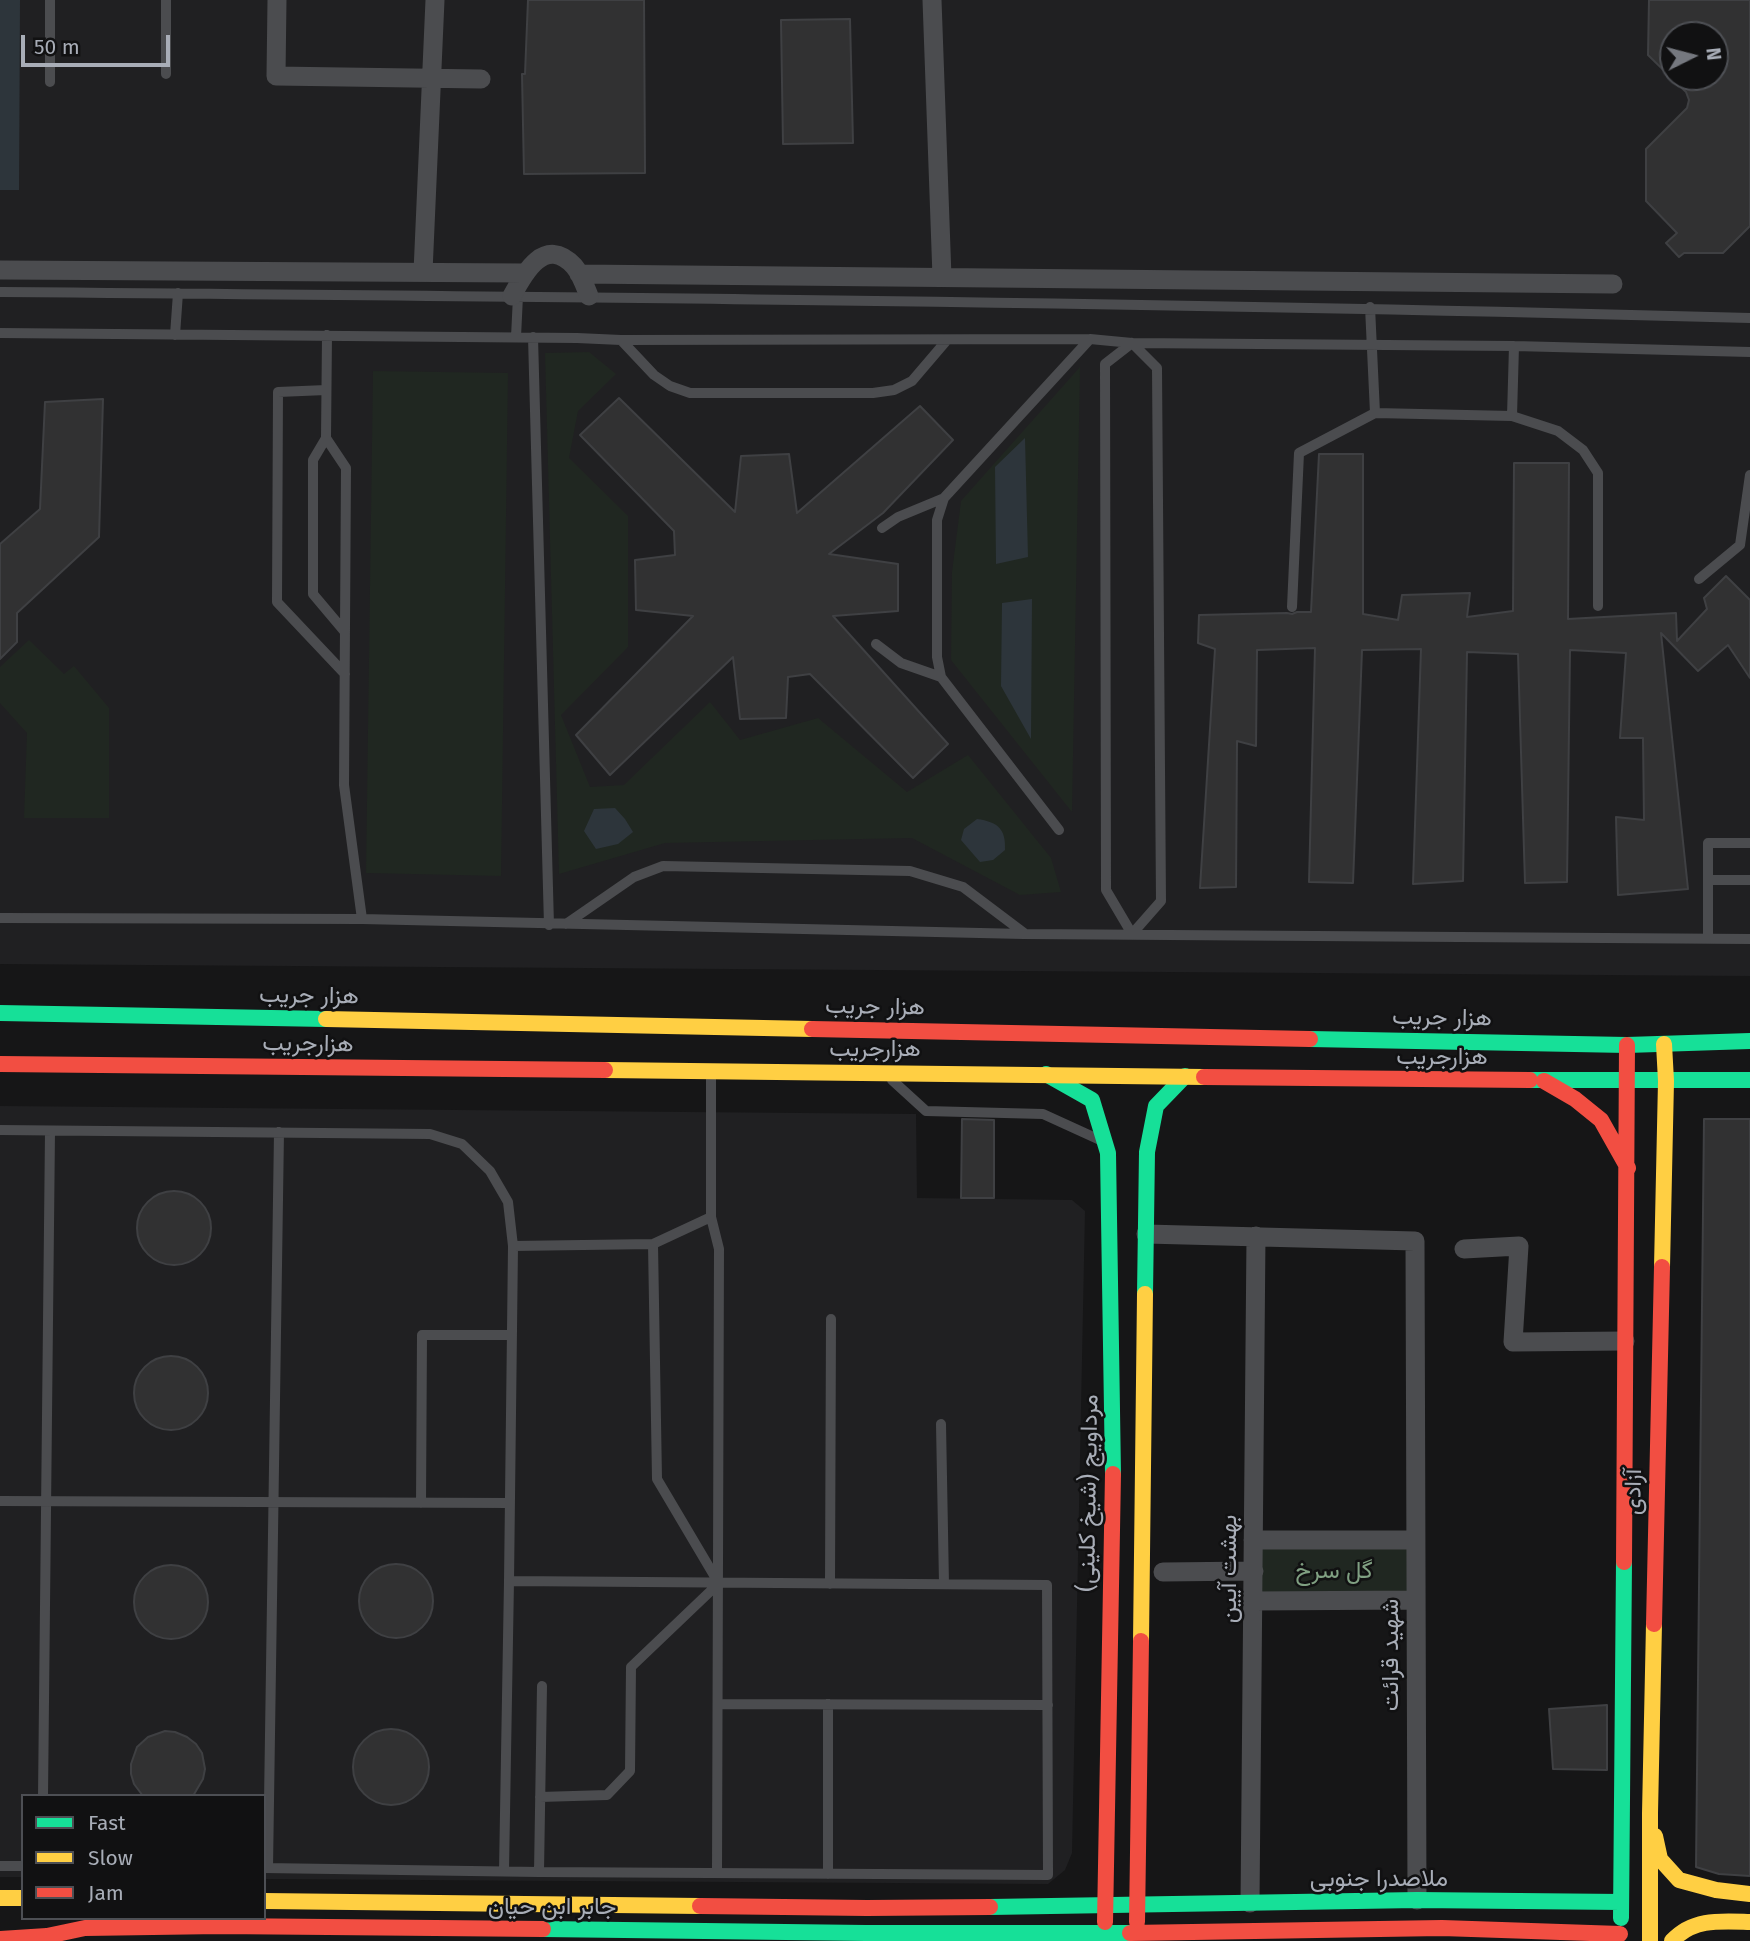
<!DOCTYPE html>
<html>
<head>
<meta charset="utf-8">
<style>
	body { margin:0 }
	#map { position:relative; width:1750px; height:1941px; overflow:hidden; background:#161617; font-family:"Fira Sans",sans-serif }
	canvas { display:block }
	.legend { position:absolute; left:21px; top:1794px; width:245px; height:126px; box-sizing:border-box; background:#111112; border:2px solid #4d4f54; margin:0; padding:9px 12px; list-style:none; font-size:21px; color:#a8adb7 }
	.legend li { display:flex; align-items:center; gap:14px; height:35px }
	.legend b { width:35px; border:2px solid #4d4f54 }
	.north { position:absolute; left:1659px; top:21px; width:70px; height:70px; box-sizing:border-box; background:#111112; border:2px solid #4d4f54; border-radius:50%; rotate:84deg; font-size:19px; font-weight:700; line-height:28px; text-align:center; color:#a8adb7 }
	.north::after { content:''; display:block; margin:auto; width:24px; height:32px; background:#75787f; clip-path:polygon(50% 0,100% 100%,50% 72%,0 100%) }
	.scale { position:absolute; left:21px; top:35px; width:149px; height:32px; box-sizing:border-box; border:4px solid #a8adb7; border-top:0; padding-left:9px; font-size:21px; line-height:24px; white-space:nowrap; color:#a8adb7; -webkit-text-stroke:5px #111112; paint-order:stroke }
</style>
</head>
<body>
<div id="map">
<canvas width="1750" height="1941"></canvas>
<ul class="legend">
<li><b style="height:9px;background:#16e098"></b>Fast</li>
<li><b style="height:9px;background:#ffcf43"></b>Slow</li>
<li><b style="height:9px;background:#f24e42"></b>Jam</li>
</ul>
<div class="north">N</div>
<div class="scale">50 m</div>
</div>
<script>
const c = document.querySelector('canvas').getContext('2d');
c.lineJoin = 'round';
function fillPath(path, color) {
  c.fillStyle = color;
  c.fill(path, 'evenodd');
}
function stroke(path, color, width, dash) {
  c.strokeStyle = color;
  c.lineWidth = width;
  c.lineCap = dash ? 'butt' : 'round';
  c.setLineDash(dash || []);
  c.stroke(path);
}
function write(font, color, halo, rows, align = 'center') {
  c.font = font + ' "Fira Sans",Vazirmatn,sans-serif';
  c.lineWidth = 5;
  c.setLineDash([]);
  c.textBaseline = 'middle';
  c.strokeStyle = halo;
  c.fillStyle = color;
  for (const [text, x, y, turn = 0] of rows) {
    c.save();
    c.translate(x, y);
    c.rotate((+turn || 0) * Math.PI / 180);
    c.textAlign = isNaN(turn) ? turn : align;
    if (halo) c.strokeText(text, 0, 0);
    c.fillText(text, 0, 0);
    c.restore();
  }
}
fillPath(new Path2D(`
	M0 0H1750V976L0 964ZM1673 35H1715V77H1673Z
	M0 1106 916 1114 917 1198 1072 1200 1085 1211 1072 1853 1065 1870 1048 1884 264 1879V1796H23V1877H0Z`), '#202022');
fillPath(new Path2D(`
	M589 352 616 374 578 411 569 458 628 516V647L561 715 590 787 624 785 710 702 740 740 818 718 907 792 968 755 1051 858 1061 892 1020 895 912 838 665 843 559 874 545 353Z
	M1080 367 1072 812 951 660 952 572 961 501Z
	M373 371 508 373 501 876 366 873Z
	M29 640 64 674 74 666 109 708V818H24L27 733 0 703V667Z
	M1253 1540H1415V1600L1253 1601Z`), '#202721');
fillPath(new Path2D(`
	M0 0H20L19 190H0Z
	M1025 438 1028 557 996 564 995 467Z
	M1032 599 1031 739 1001 686 1002 603Z
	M615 808 625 819 633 832 618 844 596 849 584 831 594 809Z
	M977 819C998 822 1006 829 1005 850L993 860 980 862 961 840 964 829Z`), '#2d353b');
const building = new Path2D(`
	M528 0H644L645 173 524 174 522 74H525Z
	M1649 0H1750V226L1723 253H1684L1679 257 1666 243 1677 233 1646 201V149L1687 108 1689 100 1686 92 1648 55ZM1673 35H1715V77H1673Z
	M850 19 853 143 783 144 781 20Z
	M619 398 735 512 741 456 789 454 797 513 920 406 953 440 883 513 829 554 898 564V611L833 616 948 744 913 778 810 674 788 677 786 718 740 719 733 657 610 775 576 735 693 616 636 610 635 560 675 555 674 531 580 435Z
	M103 399 99 537 17 613V642L0 659V544L40 509 45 402Z
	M1319 454H1363V614L1398 620 1402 595 1470 593 1467 617 1513 611 1514 463H1569L1568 619 1676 613 1677 641 1707 609 1704 598 1726 576 1750 600V678L1728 645 1698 671 1661 633 1688 889 1618 895 1616 817 1644 820 1643 738H1620L1626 653 1570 650 1567 882 1525 883 1518 654 1467 652 1463 881 1413 884 1421 649 1362 650 1353 883 1309 882 1315 648 1257 650 1256 746 1237 741 1236 887 1200 888 1215 649 1198 643 1199 615 1287 613 1292 614 1297 612H1311Z
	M962 1119 994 1120V1198H961Z
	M1704 1119H1750V1876L1719 1874 1696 1867Z
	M137 1228a37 37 0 1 1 74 0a37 37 0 1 1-74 0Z
	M134 1393a37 37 0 1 1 74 0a37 37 0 1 1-74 0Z
	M359 1601a37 37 0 1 1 74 0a37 37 0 1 1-74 0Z
	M134 1602a37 37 0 1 1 74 0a37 37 0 1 1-74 0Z
	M1607 1705V1770L1553 1769 1549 1709Z
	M353 1767a38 38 0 1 1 76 0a38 38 0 1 1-76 0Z
	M165 1731 175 1732 187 1737 196 1744 202 1753 205 1769 203 1779 193 1796H143L134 1784 131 1774V1764L137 1747 148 1737Z`);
fillPath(building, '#313132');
stroke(building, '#3f4043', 2);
stroke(new Path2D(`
	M50 0V82
	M166 0V74
	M0 292C583 297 1167 302 1750 318
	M1370 307 1375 413
	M0 333 577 338 621 340 1090 339 1132 343 1514 346 1750 352
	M175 335 178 293
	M327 335 326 438 346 468 344 785 362 919
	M516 337 518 296
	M533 337 549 925
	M621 340 654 375 670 386 690 393H873L894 390 912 381 947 340
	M1132 343 1157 368 1161 901 1132 934 1106 890 1105 364Z
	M1514 346 1512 416 1558 431 1583 450 1598 473V606
	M326 390 278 392 277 602 345 674
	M326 438 313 460V594L345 632
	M882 528 898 517 944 498
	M1699 579 1740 545 1750 475
	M1292 607 1299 453 1375 413 1512 416
	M876 644 901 663 941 677
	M1059 830 941 677 937 657V520L944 498 1090 339
	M1708 880H1750
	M0 918 362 919 1024 934 1750 939
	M566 924 634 877 663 866 910 871 963 887 1024 933
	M1708 938V843H1750
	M711 1074V1217L719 1249 717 1873
	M892 1080 926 1111 1043 1114 1100 1140
	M0 1130 430 1134 462 1144 490 1171 508 1202 513 1246 509 1581 504 1871
	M653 1244 657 1479 718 1582
	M513 1246 653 1244 711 1217
	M941 1424 944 1584
	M0 1501 510 1503
	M421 1503 422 1335H512
	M830 1584 831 1319
	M719 1704 1048 1705
	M828 1704V1874
	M43 1796 50 1131
	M540 1797 607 1795 630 1771 631 1667 719 1583
	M0 1866H23
	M264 1868 539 1872 1048 1875 1047 1585 509 1581
	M268 1868 279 1132
	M539 1872 542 1686`), '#4b4c4f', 10);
stroke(new Path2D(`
	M277 0 276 76 481 79
	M932 0 942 277
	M0 270 525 273
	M423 272 435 0
	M579 274 1613 284
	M512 296C524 273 545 235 574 266 581 274 585 286 589 296
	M1146 1234 1415 1241 1417 1900
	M1464 1249 1519 1246 1513 1342 1625 1341
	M1253 1540H1415
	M1163 1572 1254 1571
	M1253 1601 1415 1600
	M1250 1903 1256 1236`), '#4b4c4f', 19);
stroke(new Path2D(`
	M0 1013 326 1019
	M1310 1039 1627 1045 1750 1041
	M1046 1074 1092 1100 1108 1153 1113 1474
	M1530 1080H1750
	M1145 1294 1147 1152 1156 1106 1185 1076
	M990 1907 1417 1900 1621 1902
	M1621 1918 1624 1562
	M543 1929 866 1933H1130`), '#16e098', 16);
stroke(new Path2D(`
	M326 1019 812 1029
	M605 1070 1204 1077
	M1662 1267 1666 1081 1664 1044
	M1141 1641 1145 1294
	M1655 1836 1660 1859 1679 1880 1716 1890 1750 1894
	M0 1898H23
	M264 1901 700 1906
	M1650 1941V1813L1654 1624
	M1672 1941C1693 1918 1721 1921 1750 1922`), '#ffcf43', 16);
stroke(new Path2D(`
	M812 1029 1310 1039
	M0 1064 605 1070
	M1204 1077 1530 1080
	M1544 1081 1575 1099 1601 1120 1628 1168
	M1624 1562 1627 1045
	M1654 1624 1662 1267
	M700 1906 867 1908 990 1907
	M1105 1922 1113 1474
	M1137 1922 1141 1641
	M1130 1933 1442 1928 1620 1934
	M0 1939 47 1936 85 1928 220 1926 543 1929`), '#f24e42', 16);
write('24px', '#a8adb7', '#111112', [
	["هزار جریب",309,996,1],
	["هزار جریب",875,1007,1],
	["هزار جریب",1442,1018,1],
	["هزارجریب",308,1044,1],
	["هزارجریب",875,1049],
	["هزارجریب",1442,1057],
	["آزادی",1634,1492,-89],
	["مرداویج (شیخ کلینی)",1089,1493,-89],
	["بهشت آیین",1229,1569,-90],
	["شهید قرائت",1391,1655,-90],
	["ملاصدرا جنوبی",1379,1879],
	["جابر ابن حیان",552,1907]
]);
write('24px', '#80a082', '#111112', [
	["گل سرخ",1334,1571]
]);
</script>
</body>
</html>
